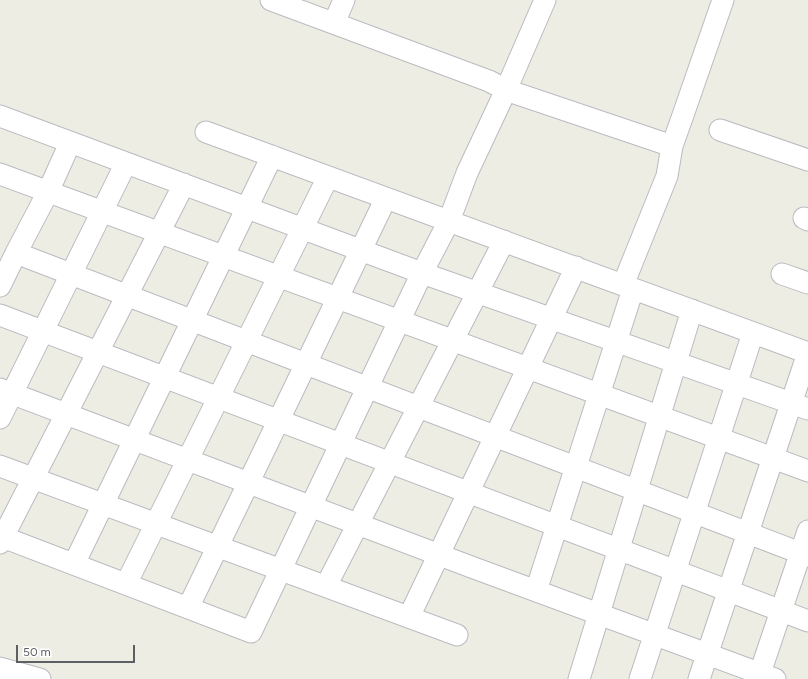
<!DOCTYPE html>
<html>
<head>
<meta charset="utf-8">
<style>
	body { margin:0 }
	#map { position:relative; width:808px; height:679px; overflow:hidden; background:#eeede4; font-family:Figtree,sans-serif }
	canvas { display:block }
	.scale { position:absolute; left:16px; top:645px; width:119px; height:18px; box-sizing:border-box; border:2px solid #5c5f64; border-top:0; padding-left:5px; font-size:12px; line-height:14px; white-space:nowrap; color:#5c5f64; -webkit-text-stroke:3px #fff; paint-order:stroke }
</style>
</head>
<body>
<div id="map">
<canvas width="808" height="679"></canvas>
<div class="scale">50 m</div>
</div>
<script>
const c = document.querySelector('canvas').getContext('2d');
c.lineJoin = 'round';
function stroke(path, color, width, dash) {
  c.strokeStyle = color;
  c.lineWidth = width;
  c.lineCap = dash ? 'butt' : 'round';
  c.setLineDash(dash || []);
  c.stroke(path);
}
const minor = new Path2D(`
	M271 0 489 81 506 90 672 146 682 118 723 0
	M334 23 344 0
	M0 116 422 273 808 409
	M720 130 808 160
	M206 132 808 353
	M0 174 808 471
	M804 218 808 220
	M16 253 808 556
	M782 274 808 283
	M623 285 667 176 672 146
	M0 286 16 253 48 192 70 143
	M0 315 808 621
	M0 389 474 568 775 679
	M0 418 126 163
	M0 466 457 635
	M0 536 251 632 422 273 449 221 467 173 506 90 545 0
	M0 543 184 184
	M74 564 272 156
	M126 584 328 177
	M326 586 504 241
	M536 591 633 289
	M188 608 386 198
	M409 617 576 267
	M0 668 40 679
	M579 679 692 310
	M640 679 753 333
	M699 679 808 353
	M758 679 808 531`);
stroke(minor, '#b9bbc0', 23);
stroke(minor, '#fff', 21);
</script>
</body>
</html>
